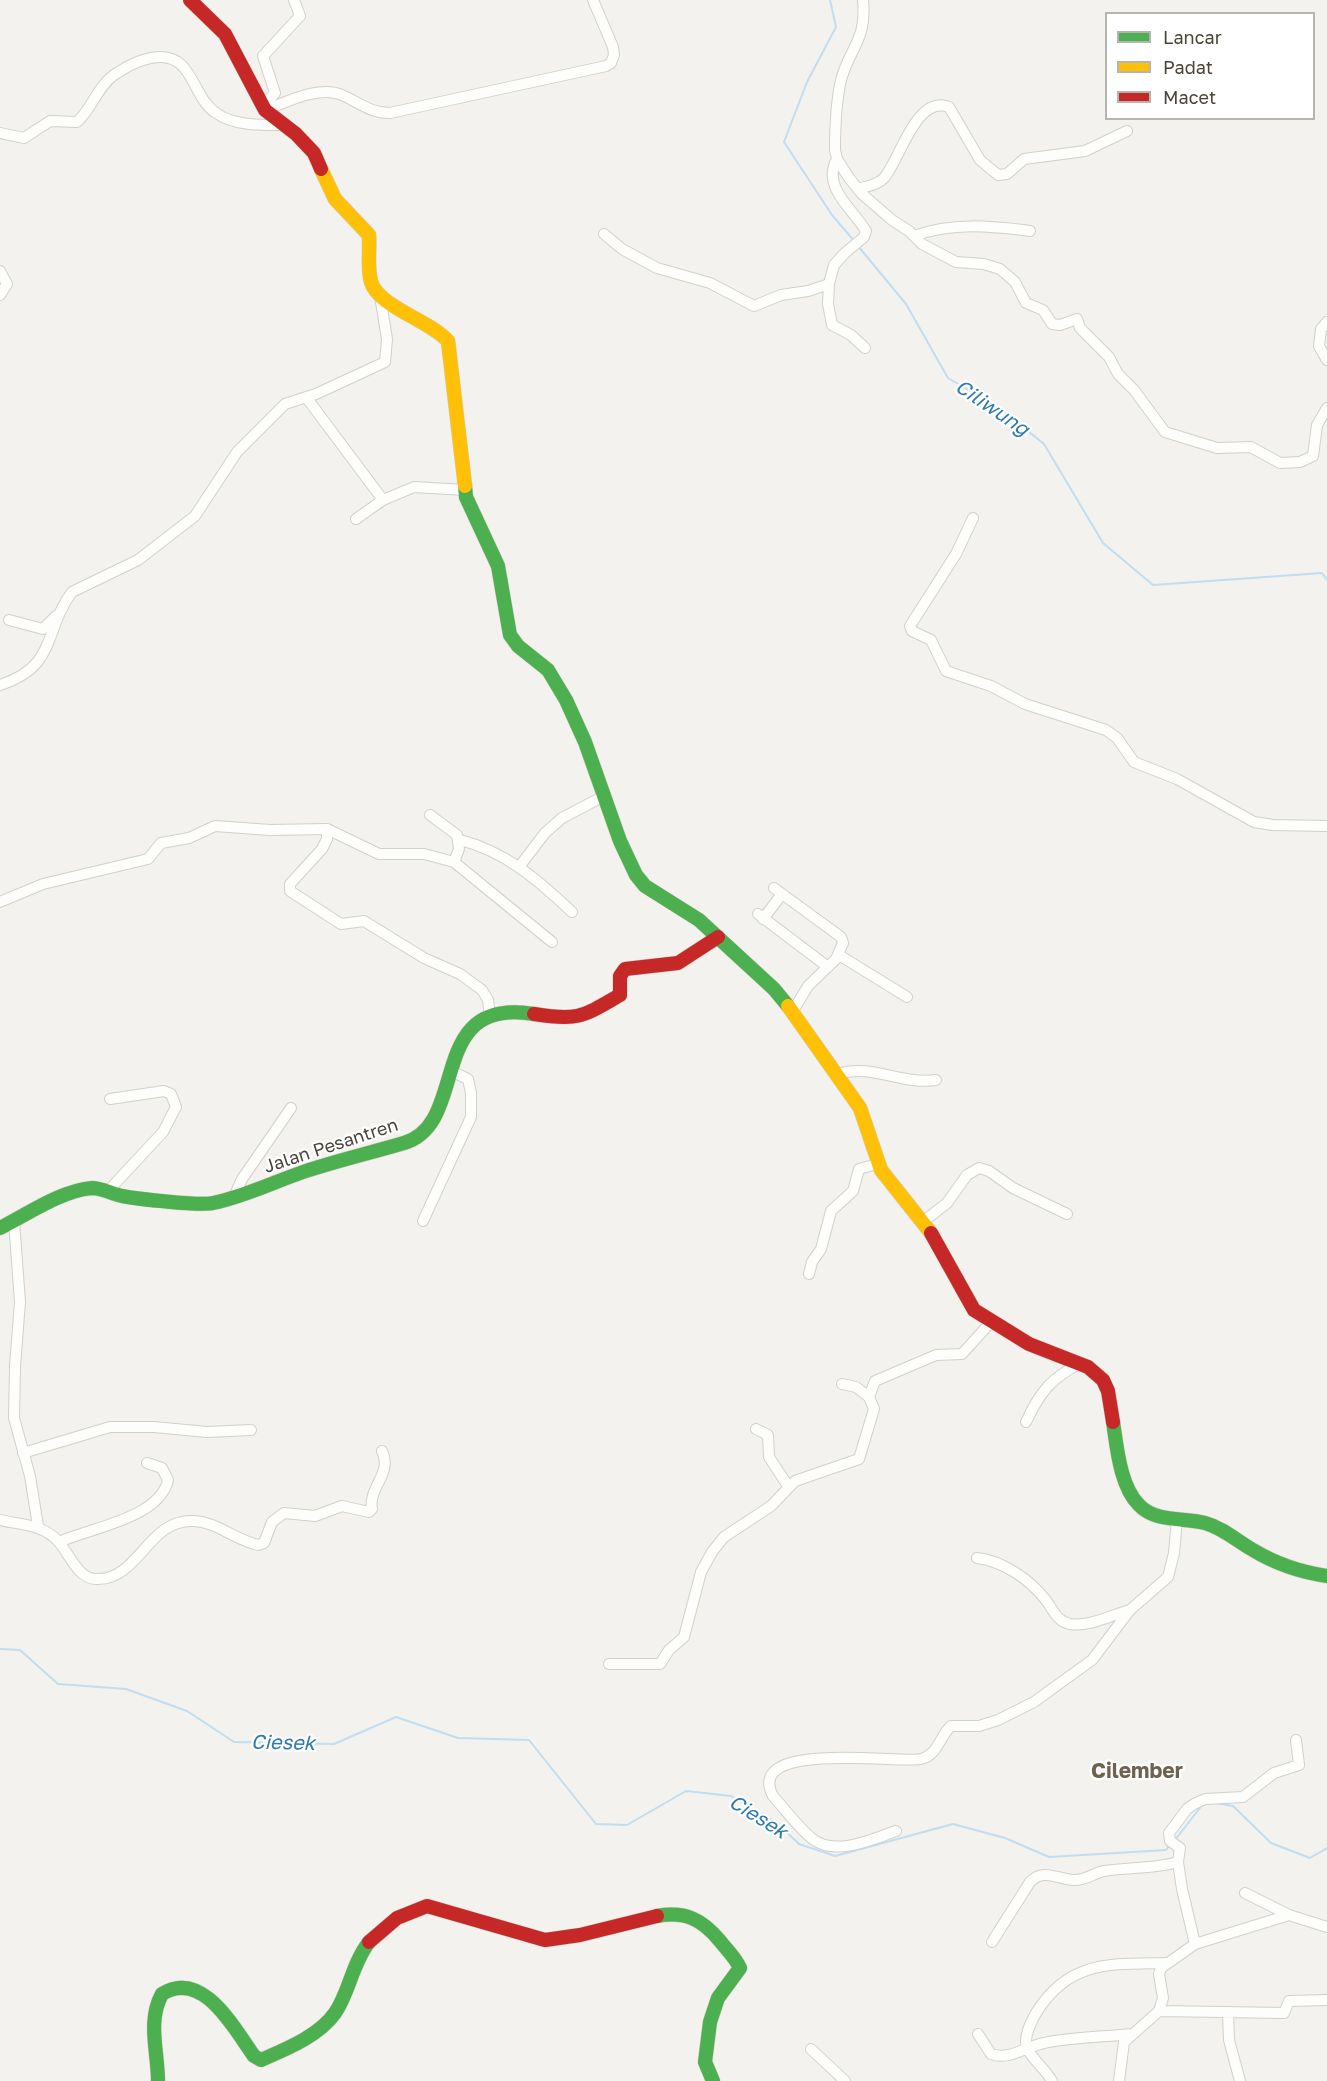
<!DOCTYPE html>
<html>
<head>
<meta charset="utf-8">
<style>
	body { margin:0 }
	#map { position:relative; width:1327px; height:2081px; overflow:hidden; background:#f4f2ee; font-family:"Golos Text",sans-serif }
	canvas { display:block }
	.legend { position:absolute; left:1105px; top:12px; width:210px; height:108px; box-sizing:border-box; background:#fff; border:2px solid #b7b4b0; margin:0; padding:8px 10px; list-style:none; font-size:18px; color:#4b4439 }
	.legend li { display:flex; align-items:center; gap:12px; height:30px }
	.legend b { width:30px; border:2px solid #b7b4b0 }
</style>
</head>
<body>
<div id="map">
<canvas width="1327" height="2081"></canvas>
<ul class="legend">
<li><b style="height:8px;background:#4caf50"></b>Lancar</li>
<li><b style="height:8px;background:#ffc107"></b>Padat</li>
<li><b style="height:8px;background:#c62828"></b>Macet</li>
</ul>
</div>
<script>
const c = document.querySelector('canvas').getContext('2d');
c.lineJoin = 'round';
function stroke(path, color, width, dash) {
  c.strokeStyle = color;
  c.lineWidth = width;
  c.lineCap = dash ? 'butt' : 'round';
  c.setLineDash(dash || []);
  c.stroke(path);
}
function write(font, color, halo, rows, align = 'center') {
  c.font = font + ' "Golos Text",sans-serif';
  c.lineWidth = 4.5;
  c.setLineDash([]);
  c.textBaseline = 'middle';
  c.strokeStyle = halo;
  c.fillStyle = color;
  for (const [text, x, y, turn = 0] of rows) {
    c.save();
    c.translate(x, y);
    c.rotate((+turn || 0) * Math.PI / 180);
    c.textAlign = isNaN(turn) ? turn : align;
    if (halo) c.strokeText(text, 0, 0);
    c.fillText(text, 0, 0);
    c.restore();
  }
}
stroke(new Path2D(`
	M830 0 836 27 807 82 784 142 832 215 855 242
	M858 246 906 304 948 378 1002 410 1044 444 1103 543 1153 585 1322 573 1327 580
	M0 1649 20 1650 58 1684 126 1689 187 1711 234 1742 334 1744 396 1717 458 1738 529 1740 596 1824 627 1825 686 1791 731 1796 777 1823 799 1844 835 1856 953 1824 1005 1838 1049 1857 1166 1850 1169 1846
	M1216 1803 1233 1806 1271 1843 1310 1858 1327 1848
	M1175 1840 1203 1804`), '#c0ddf1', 2);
const street = new Path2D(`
	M863 0C867 40 850 47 841 80 836 102 835 127 835 150L837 159 849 178 862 194 892 220 909 231 922 244 956 262 984 264 1000 269 1015 282 1026 303 1043 310 1052 324 1060 325 1077 319 1080 328 1109 357 1118 374 1134 390 1165 432 1217 448 1251 447 1280 463 1300 462 1313 456 1317 425 1327 408
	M263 106 275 93 263 56 300 16 294 0
	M265 110C287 102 319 85 342 95 360 103 370 113 390 113L606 66 611 63 614 55 613 47 593 0
	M0 133 24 138 50 121 77 122C92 109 97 87 114 75 127 66 145 57 161 57 193 57 193 98 216 113 234 126 262 125 283 125
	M837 159C821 187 853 209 866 231L864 237 845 253 834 265 829 284 828 304 832 325 851 335 865 348
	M858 189C867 186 878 185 884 178 900 160 916 94 949 107L980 160 998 175 1007 174 1024 159 1085 151 1127 131
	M604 234 622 249 657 268 710 283 754 306 781 295 808 291 829 284
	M914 236C952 222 990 226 1030 231
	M0 271 7 284 0 295
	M1327 322 1321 329 1319 346 1327 360
	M306 397 383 500
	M973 518 956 554 910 626 912 631 931 640 946 671 991 686 1025 704 1106 730 1117 738 1134 762 1177 779 1254 822 1273 825 1327 826
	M356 519 383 500 414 487 465 490
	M9 620 43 629 56 616
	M0 685C58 666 43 631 72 592L138 560 195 516 237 452 285 404 316 394 385 362 387 339 380 296
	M430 815 457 835 459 849 454 862
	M327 829 379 854H424L454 862 552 942
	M460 840C505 851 538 880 572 912
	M519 867 545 833 562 818 604 796
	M774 888 841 937 843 943 836 959 808 986 793 1011
	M0 902 43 884 148 859 161 843 189 838 215 826 270 830 327 829V839L322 849 290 884V891L341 924 364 921 424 958 460 974 482 990 488 1000 490 1015
	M758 914 828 967
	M763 919 782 894
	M839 955 907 997
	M837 1074C872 1063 901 1085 936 1080
	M108 1191 163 1132 176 1107 171 1094 164 1091 110 1099
	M234 1197 242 1179 291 1108
	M14 1221 20 1302 15 1366 14 1418 30 1476 38 1526
	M423 1221 471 1117V1093L468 1079 451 1071
	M924 1221 947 1203 967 1175 979 1168 989 1171 1013 1188 1067 1214
	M809 1274 812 1262 821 1249 831 1211 853 1191 859 1169 877 1164
	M842 1384 856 1387 869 1397
	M1026 1422C1040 1392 1051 1378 1081 1363
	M756 1429 768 1435 769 1457 788 1486
	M23 1453 110 1427H154L207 1432 251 1430
	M0 1520C22 1525 42 1524 58 1541 69 1553 78 1579 96 1579 139 1581 148 1518 194 1521 217 1522 235 1540 258 1545L264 1543 272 1522 284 1513 315 1516 342 1506 369 1512 372 1509C368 1487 393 1474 382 1451
	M59 1542C90 1528 160 1518 168 1480L162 1468 147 1463
	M977 1558C1003 1561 1029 1579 1045 1599 1053 1609 1056 1621 1070 1624 1090 1627 1111 1615 1130 1610
	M609 1664H660L669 1650 684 1637 701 1572 712 1552 724 1537 771 1506 795 1481 859 1459 874 1409 869 1397 875 1381 936 1355 962 1354 991 1322
	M896 1831C873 1839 837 1856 814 1840 801 1831 784 1808 773 1796 743 1739 902 1764 921 1759 938 1755 939 1737 951 1726H979L998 1720 1034 1702 1092 1660 1130 1610 1168 1577 1174 1553 1177 1519
	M1245 1893 1289 1915
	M992 1942 1030 1882C1043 1868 1057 1879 1074 1880 1084 1881 1094 1873 1104 1871 1129 1867 1154 1869 1178 1862
	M1195 1944 1182 1889 1178 1862 1180 1848 1170 1841 1169 1833 1187 1809 1194 1804 1205 1799 1243 1797 1274 1773 1299 1765 1296 1740
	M1159 2011 1284 2013 1289 2001 1327 2000
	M1228 2012 1229 2040 1240 2081
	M978 2034 991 2054C1009 2061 1027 2046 1044 2043 1072 2037 1103 2037 1132 2034
	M811 2049 845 2081
	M1052 2081C1046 2070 1032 2059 1027 2048 1023 2037 1031 2022 1036 2013 1069 1960 1110 1964 1166 1963
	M1119 2081 1124 2042 1159 2011 1163 1998 1159 1974 1161 1968 1195 1944 1289 1915 1327 1927`);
const fast = new Path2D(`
	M465 486 466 497 498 566 510 635 518 646 548 670 566 700 585 742 620 841 636 875 645 886 699 920 774 989 788 1006
	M0 1228C28 1214 60 1191 92 1188 101 1188 113 1194 122 1196 138 1199 200 1206 213 1203 243 1197 274 1182 303 1172 336 1161 370 1153 404 1143 471 1123 424 996 534 1014
	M1113 1422C1117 1448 1120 1486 1139 1505 1156 1523 1184 1517 1205 1523 1223 1528 1237 1541 1253 1550 1276 1564 1300 1572 1327 1576
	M657 1916C685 1911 702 1919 720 1941 727 1950 735 1957 740 1968L718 1998 710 2022 705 2062 713 2081
	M158 2081C158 2052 147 2021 162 1994 203 1968 235 2030 254 2056L261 2060C286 2049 319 2036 335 2013 349 1993 352 1964 369 1942`);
const slow = new Path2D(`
	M321 169 335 199 369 235C370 250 367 268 371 282 379 307 429 320 448 341L465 486
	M788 1006 860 1108 881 1170 931 1233`);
const jam = new Path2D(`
	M190 0 225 34 265 110 296 134 314 153 321 169
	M534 1014C578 1021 582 1017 620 995V976L625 969 678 963 718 937
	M931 1233 974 1310 1029 1344 1088 1367 1103 1380 1108 1391 1113 1422
	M369 1942 397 1918 427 1906 545 1940 580 1935 657 1916`);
stroke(street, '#d2d0cb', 12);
stroke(fast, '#d3cfc5', 15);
stroke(slow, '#d3cfc5', 15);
stroke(jam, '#d3cfc5', 15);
stroke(street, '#fdfdfc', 10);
stroke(fast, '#4caf50', 14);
stroke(slow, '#ffc107', 14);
stroke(jam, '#c62828', 14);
write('18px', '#4b4439', '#fff', [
	["Jalan Pesantren",331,1146,-18]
]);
write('italic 20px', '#2e7ab2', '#fff', [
	["Ciliwung",992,408,34],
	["Ciesek",283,1743,1],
	["Ciesek",758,1817,32]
]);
write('bold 21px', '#6e6250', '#fff', [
	["Cilember",1137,1771]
]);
</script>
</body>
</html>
